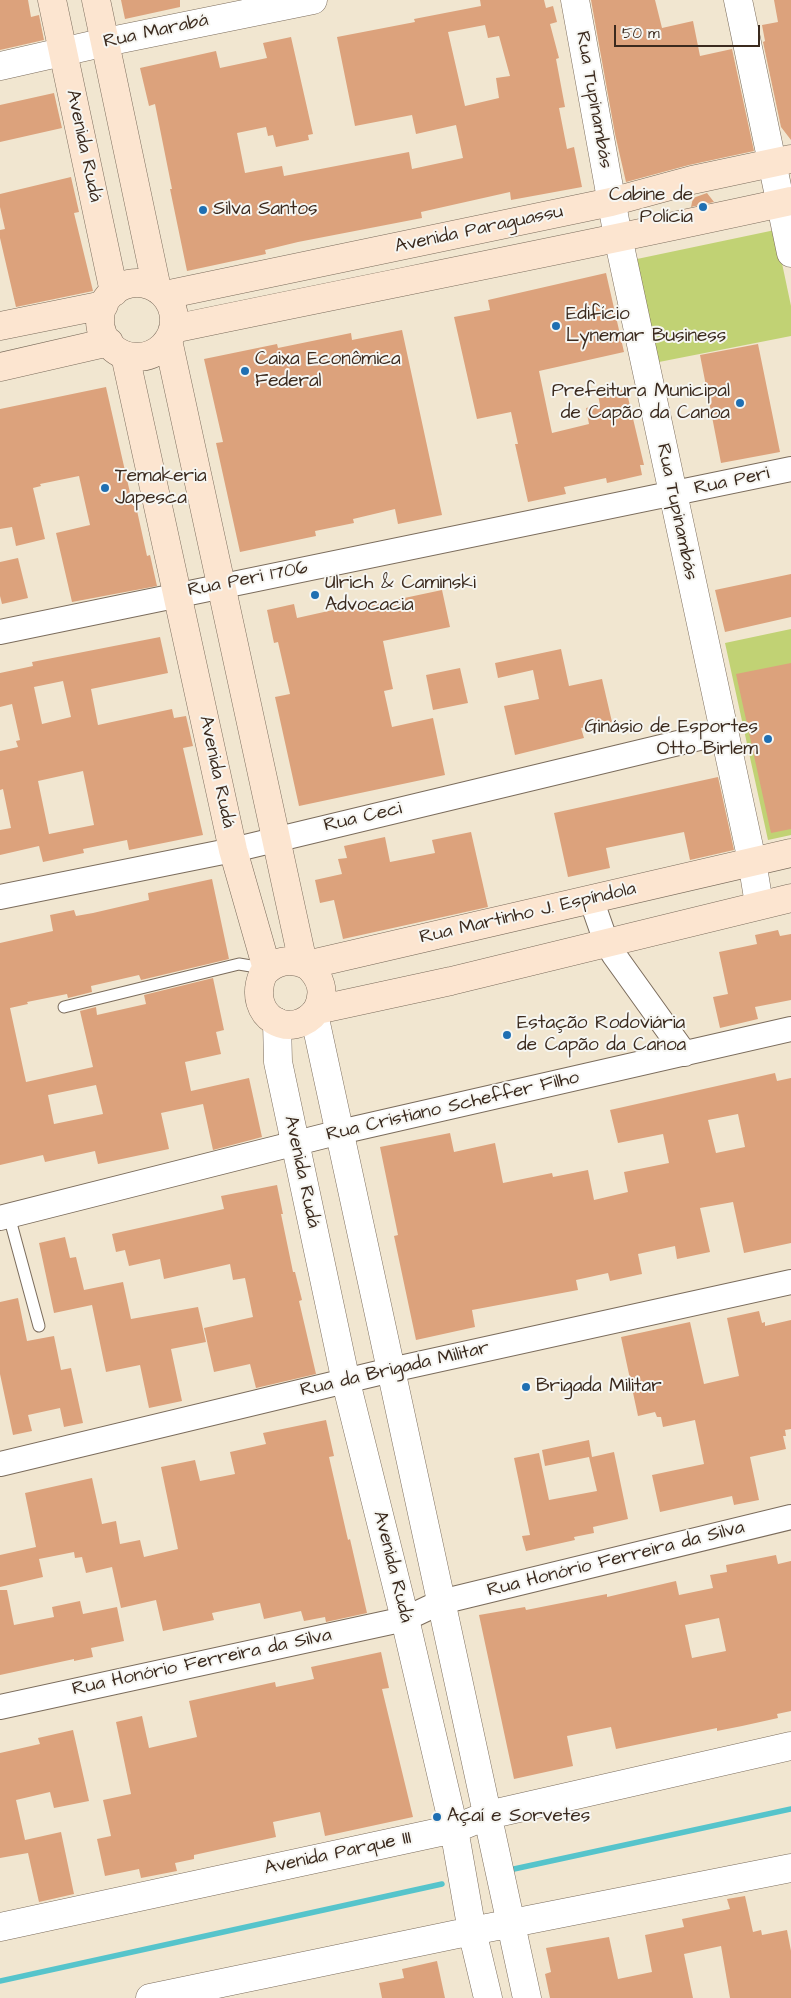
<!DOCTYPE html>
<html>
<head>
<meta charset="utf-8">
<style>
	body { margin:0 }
	#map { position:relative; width:791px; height:1998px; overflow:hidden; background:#f1e6d0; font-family:"Architects Daughter",sans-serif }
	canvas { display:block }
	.scale { position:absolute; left:614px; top:25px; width:146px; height:22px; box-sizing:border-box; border:2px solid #3b2a1e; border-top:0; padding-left:6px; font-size:15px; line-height:18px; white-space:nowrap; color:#3b2a1e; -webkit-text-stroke:4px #f6f6f2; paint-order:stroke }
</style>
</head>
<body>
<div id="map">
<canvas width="791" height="1998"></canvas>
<div class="scale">50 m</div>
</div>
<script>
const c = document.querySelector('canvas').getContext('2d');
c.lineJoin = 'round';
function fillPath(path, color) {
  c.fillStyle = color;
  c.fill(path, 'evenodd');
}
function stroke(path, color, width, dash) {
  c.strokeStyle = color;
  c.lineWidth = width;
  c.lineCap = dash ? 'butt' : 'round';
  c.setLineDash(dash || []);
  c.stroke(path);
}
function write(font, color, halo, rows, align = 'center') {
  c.font = font + ' "Architects Daughter",sans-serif';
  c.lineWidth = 4;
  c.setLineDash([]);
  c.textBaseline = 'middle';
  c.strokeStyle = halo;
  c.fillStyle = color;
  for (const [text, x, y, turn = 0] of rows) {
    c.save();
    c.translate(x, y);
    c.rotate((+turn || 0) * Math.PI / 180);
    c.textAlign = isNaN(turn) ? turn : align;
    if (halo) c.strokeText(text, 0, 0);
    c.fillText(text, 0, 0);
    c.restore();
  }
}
fillPath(new Path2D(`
	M775 230 791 306V336L659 362 637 259Z
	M791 629V835L768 840 725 643Z`), '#c1d274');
stroke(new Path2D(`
	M514 1869 791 1809
	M0 1981 442 1884`), '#56c4cb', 5.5);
fillPath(new Path2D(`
	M0 0H28L31 17 39 15 44 40 0 50Z
	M121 0H180V7L125 19Z
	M480 0H544L546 8 553 6 557 22 550 24 559 58 556 59 565 107 559 108 567 149 574 147 582 187 511 200 510 192 421 212 422 218 298 242 265 250 266 254 187 271 170 189H172L155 104 149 106 140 68 216 51 220 68 267 58 263 43 291 37 313 134 308 135 309 140 276 147 273 135 268 136 266 127 237 133 245 173 282 166 284 176 409 152 412 169 463 158 456 125 416 134 412 115 355 126 337 37 415 22 414 19 481 6ZM485 25 488 38 499 36 510 76 496 78 499 98 465 106 448 32Z
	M591 0H655L662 28 693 21 700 56 732 49 754 151 689 165 626 182 615 134Z
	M774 0H791V140L781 127 763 42 765 41 762 25 778 22Z
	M54 93 62 128 0 142V105Z
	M71 177 79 212 74 213 93 291 16 307 0 238V230L5 229 0 207V194Z
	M707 193 714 202 691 207 693 198Z
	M606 273 624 352 539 371 552 433 589 424 586 408 600 405 598 395 626 389 644 465H640L642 475 607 483 606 478 564 487 566 494 528 502 515 444H518L511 412 477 419 454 317 490 310 488 300Z
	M402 330 442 515 398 524 395 509 353 519 354 523 315 531 316 536 240 552 216 443 223 442 204 359 277 344 278 348 351 333 352 340Z
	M758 344 780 452 721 463 700 355Z
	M106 387 133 506H136L147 556 150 555 157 586 72 602 56 533 90 525 79 476 40 484 41 486 33 488 45 539 16 546 12 527 0 529V409Z
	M18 558 28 598 2 604 0 596V562Z
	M791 574V617L725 632 715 590Z
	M442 590 450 627 383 641 393 689 384 691 392 727 433 718 445 775 299 806 275 697 290 694 278 642 274 643 267 610 294 604 297 618 342 608 343 611Z
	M160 637 168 673 91 689 98 725 172 709 174 718 186 716 193 746 183 748 203 835 129 850 127 840 83 849 84 853 43 862 39 846 0 855V830L11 828 3 789 0 790V751L18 747 16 741 20 740 12 704 0 707V673L33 666 32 662ZM63 681 71 717 42 724 34 687ZM83 771 94 825 49 834 38 781Z
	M561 649 569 686 602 679 612 722 581 728 584 738 515 755 504 706 539 699 533 670 498 678 495 663Z
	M791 663V829L771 833 736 674Z
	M460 668 468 703 433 710 426 675Z
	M718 777 734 850 690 860 684 832 606 848 610 868 568 877 554 813Z
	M471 832 488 907 343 939 334 900 320 903 315 880 342 874 338 859 347 858 344 846 385 837 390 862 435 853 432 840Z
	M212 879 229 959 141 980 139 975 91 986 92 992 68 998 67 994 27 1002 28 1004 10 1008 26 1082 93 1067 80 1011 96 1007 97 1015 146 1004 144 995 213 978 224 1030 216 1032 221 1054 185 1062 191 1091 249 1078 262 1137 213 1150 203 1104 161 1113 169 1149 98 1164 95 1151 45 1162 43 1155 0 1165V943L53 931 50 915 74 910 76 916 93 913 149 900 148 893ZM96 1085 103 1114 54 1124 48 1095Z
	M778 930 780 936 791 934V1000L755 1007 758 1019 720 1028 713 997 728 994 719 952 757 944 755 935Z
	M775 1073 777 1081 791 1078V1243L744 1253 733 1202 700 1208 710 1252 677 1259 675 1246 638 1254 642 1274 610 1281 608 1273 576 1280 578 1290 472 1310 475 1327 416 1340 394 1236 398 1235 380 1147 450 1133 454 1152 495 1143 503 1183 552 1173 553 1177 588 1170 594 1200 628 1192 624 1172 669 1163 663 1134 618 1143 610 1110ZM738 1114 745 1147 716 1153 708 1120Z
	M277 1185 283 1214H281L293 1272H295L302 1300 299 1301 316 1374 256 1388 250 1364 214 1372 204 1328 253 1317 245 1278 233 1280 230 1264 164 1279 160 1259 129 1266 125 1250 116 1252 112 1234 224 1209 221 1196Z
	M65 1237 70 1258 76 1257 84 1290 123 1282 131 1319 198 1307 206 1342 171 1349 182 1401 149 1408 140 1365 106 1372 92 1305 54 1313 39 1243Z
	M18 1298 27 1341 54 1336 61 1370 71 1368 83 1423 64 1427 60 1408 28 1415 32 1431 13 1435 0 1374V1302Z
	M759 1311 762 1323 765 1322V1326L791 1320V1429L785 1430 786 1436H783L786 1449 750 1457 759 1500 734 1505 732 1496 660 1512 652 1475 704 1464 695 1420 663 1427 661 1417H657L655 1412 638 1416 621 1337 690 1322 704 1384 739 1376 727 1318Z
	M326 1420 334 1456 329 1457 348 1540 350 1539 367 1613 326 1622 325 1617 304 1621 301 1611 264 1619 260 1603 212 1613 214 1620 163 1631 156 1600 121 1608 112 1567 86 1573 82 1557 75 1558 74 1552 39 1559 43 1577 0 1587V1555L36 1547 25 1493 92 1478 102 1524 116 1521 120 1544 140 1540 144 1557 178 1549 161 1467 195 1460 200 1481 235 1474 230 1452 266 1444 263 1433Z
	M589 1440 592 1457 614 1452 628 1519 593 1527 594 1533 574 1537 575 1540 526 1551 522 1536 530 1535 514 1458 539 1453 549 1500 597 1491 589 1457 545 1466 542 1450Z
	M776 1555 778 1564 791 1561V1711L777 1714 778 1718 742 1726 717 1731V1728L616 1749 611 1727 567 1736 573 1766 514 1779 479 1615 525 1607 526 1610 607 1594V1597L676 1581 679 1595 713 1588 710 1575 727 1572 726 1565ZM719 1618 726 1651 692 1658 685 1625Z
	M0 1590H7L14 1625 54 1617 52 1607 80 1601 83 1614 117 1607 124 1641 91 1648 93 1657 74 1661V1659L0 1675Z
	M381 1652 389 1688 382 1689 413 1817 325 1836 320 1812 273 1822 276 1837 194 1855V1859L175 1863 177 1871 141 1878 139 1869 105 1876 97 1839 111 1836 103 1800 131 1794 116 1722 142 1716 149 1748 197 1737 189 1701 275 1682 276 1687 314 1679 311 1667Z
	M73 1730 89 1801 54 1808 50 1792 16 1800 25 1840 61 1832 74 1894 39 1902 28 1853 0 1858V1753L40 1744 38 1738Z
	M745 1896 753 1932 761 1930 762 1935 787 1930 791 1951V1998H730L721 1946 684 1954 693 1998H550L545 1974 551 1972 546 1948 609 1937 618 1979 652 1972 645 1935 684 1927 682 1919 730 1909 727 1899Z
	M437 1961 445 1998H382L379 1983 404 1978 402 1969Z`), '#dca27c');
const service = new Path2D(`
	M64 1007 239 964 251 966 263 974
	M9 1216 39 1326`);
const minor = new Path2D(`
	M0 632 791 469
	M0 897 233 850 724 732
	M591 899 606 942 614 955 685 1054
	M0 1218 340 1132 791 1029
	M0 1464 391 1370 791 1282
	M0 1707 405 1619 441 1602 791 1517`);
const tertiary = new Path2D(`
	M575 0 618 237 752 861 759 904
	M738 0 791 253
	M0 66 106 42 313 0
	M314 1014 527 1998
	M277 1022 278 1062 346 1382 405 1619 454 1829 472 1931 488 1998
	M0 1927 454 1829 488 1815 791 1746
	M150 1998 472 1931 791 1868`);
const secondary = new Path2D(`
	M52 0 114 292
	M96 0 157 289
	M100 320a37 37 0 1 1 74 0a37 37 0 1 1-74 0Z
	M165 295 611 202 692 180 791 159
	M0 326 104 305
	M173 329C379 286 586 246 791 201
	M168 340 303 963
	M125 355 233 850 267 969
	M0 367 109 342
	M791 853 307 965C290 958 275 960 263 974 245 1017 292 1043 317 1010L451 981 791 898
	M307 965C321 977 326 992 317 1010`);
stroke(service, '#7b6c5c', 13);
stroke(minor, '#7b6c5c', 26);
stroke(tertiary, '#7b6c5c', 29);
stroke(secondary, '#7b6c5c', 29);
stroke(service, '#fff', 11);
stroke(minor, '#fff', 24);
stroke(tertiary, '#fff', 28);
stroke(secondary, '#fce5d0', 28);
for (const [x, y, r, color] of [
	[703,207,5,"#1f6fb2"],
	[203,210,5,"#1f6fb2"],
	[556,326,5,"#1f6fb2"],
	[245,371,5,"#1f6fb2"],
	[740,403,5,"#1f6fb2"],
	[105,488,5,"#1f6fb2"],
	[315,595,5,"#1f6fb2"],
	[768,739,5,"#1f6fb2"],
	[507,1035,5,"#1f6fb2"],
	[526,1387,5,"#1f6fb2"],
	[437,1817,5,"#1f6fb2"]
]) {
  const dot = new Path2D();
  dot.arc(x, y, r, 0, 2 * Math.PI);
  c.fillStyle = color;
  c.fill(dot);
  stroke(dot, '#f6f6f2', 2);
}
write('19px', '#3b2a1e', '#f6f6f2', [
	["Rua Marabá",156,32,-12],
	["Rua Tupinambás",593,100,80],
	["Avenida Rudá",83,146,78],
	["Avenida Paraguassu",479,230,-12],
	["Rua Peri",732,482,-12],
	["Rua Tupinambás",676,512,78],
	["Rua Peri 1706",248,580,-11],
	["Avenida Rudá",216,772,78],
	["Rua Ceci",363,818,-13],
	["Rua Martinho J. Espíndola",528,914,-13],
	["Rua Cristiano Scheffer Filho",453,1107,-13],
	["Avenida Rudá",301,1172,78],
	["Rua da Brigada Militar",395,1370,-13],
	["Rua Honório Ferreira da Silva",616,1560,-14],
	["Avenida Rudá",392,1567,76],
	["Rua Honório Ferreira da Silva",202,1663,-12],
	["Avenida Parque III",338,1854,-12]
]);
write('19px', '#3b2a1e', '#f6f6f2', [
	["Cabine de",693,196,"right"],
	["Polícia",693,218,"right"],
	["Silva Santos",213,210],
	["Edifício",566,315],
	["Lynemar Business",566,337],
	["Caixa Econômica",255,360],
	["Federal",255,382],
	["Prefeitura Municipal",730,392,"right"],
	["de Capão da Canoa",730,414,"right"],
	["Temakeria",115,477],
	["Japesca",115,499],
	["Ulrich & Caminski",325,584],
	["Advocacia",325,606],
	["Ginásio de Esportes",758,728,"right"],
	["Otto Birlem",758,750,"right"],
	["Estação Rodoviária",517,1024],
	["de Capão da Canoa",517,1046],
	["Brigada Militar",536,1387],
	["Açaí e Sorvetes",447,1817]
], 'left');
</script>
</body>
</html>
